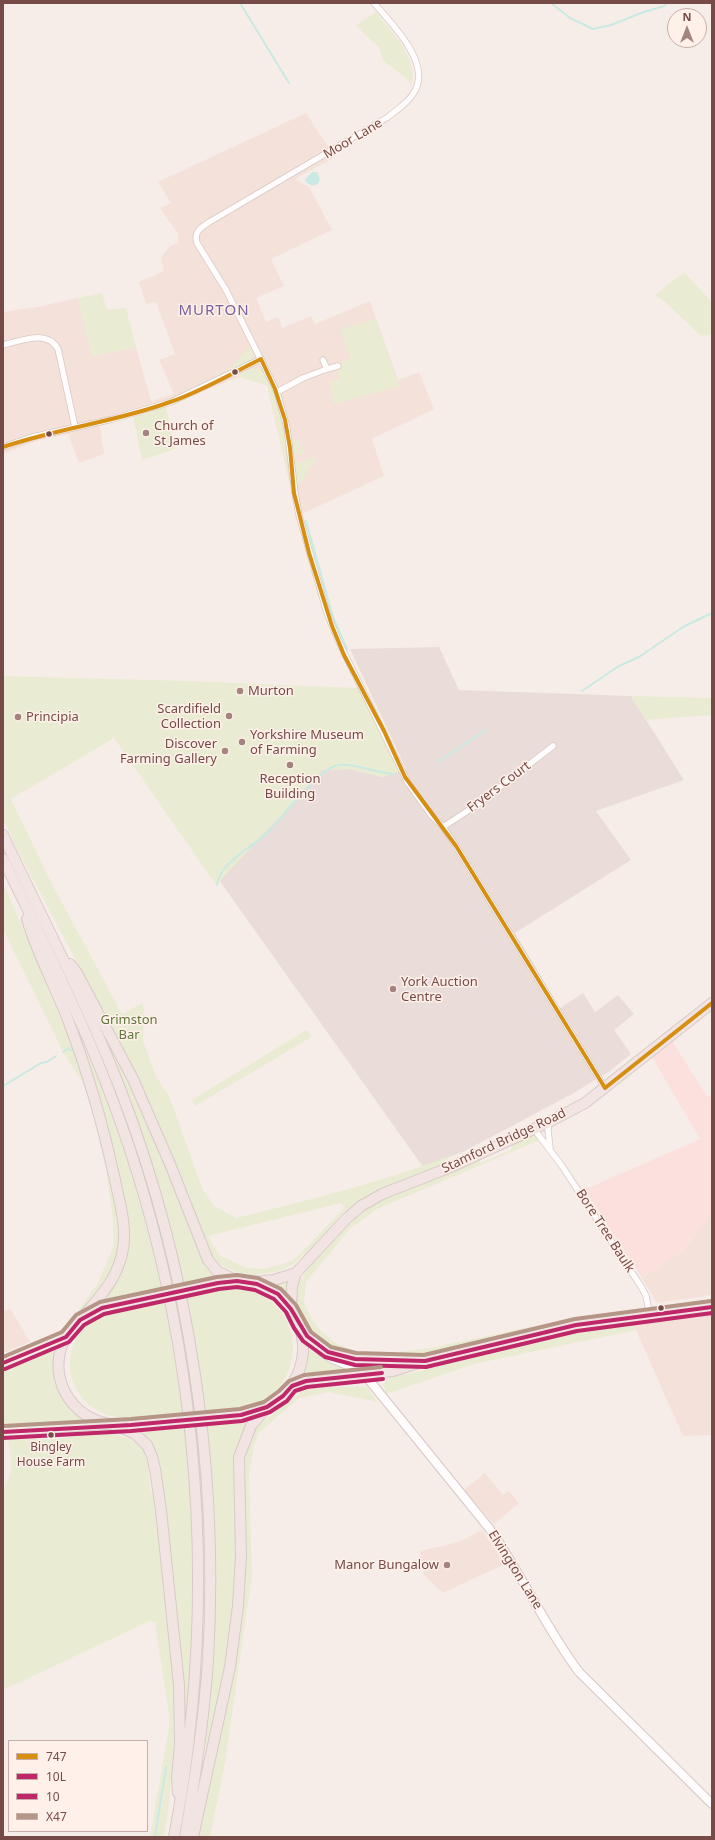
<!DOCTYPE html>
<html>
<head>
<meta charset="utf-8">
<style>
	body { margin:0 }
	#map { position:relative; width:715px; height:1840px; overflow:hidden; background:#f7ede8; font-family:"Noto Sans",sans-serif }
	canvas { display:block }
	.frame { position:absolute; inset:0; border:4px solid #764b47; pointer-events:none }
	.legend { position:absolute; left:8px; top:1740px; width:140px; height:92px; box-sizing:border-box; background:#fff0e9; border:1px solid #c8aea8; margin:0; padding:5px 7px; list-style:none; font-size:12px; color:#764b47 }
	.legend li { display:flex; align-items:center; gap:8px; height:20px }
	.legend b { width:20px; border:1px solid #c8aea8 }
	.north { position:absolute; left:667px; top:8px; width:40px; height:40px; box-sizing:border-box; background:#fff0e9; border:1px solid #c8aea8; border-radius:50%; rotate:0deg; font-size:11px; font-weight:700; line-height:16px; text-align:center; color:#764b47 }
	.north::after { content:''; display:block; margin:auto; width:14px; height:18px; background:#a3847f; clip-path:polygon(50% 0,100% 100%,50% 72%,0 100%) }
</style>
</head>
<body>
<div id="map">
<canvas width="715" height="1840"></canvas>
<div class="frame"></div>
<ul class="legend">
<li><b style="height:5px;background:#d78f12"></b>747</li>
<li><b style="height:5px;background:#c02769"></b>10L</li>
<li><b style="height:5px;background:#c02769"></b>10</li>
<li><b style="height:5px;background:#b49586"></b>X47</li>
</ul>
<div class="north">N</div>
</div>
<script>
const c = document.querySelector('canvas').getContext('2d');
c.lineJoin = 'round';
function fillPath(path, color) {
  c.fillStyle = color;
  c.fill(path, 'evenodd');
}
function stroke(path, color, width, dash) {
  c.strokeStyle = color;
  c.lineWidth = width;
  c.lineCap = dash ? 'butt' : 'round';
  c.setLineDash(dash || []);
  c.stroke(path);
}
function write(font, color, halo, rows, align = 'center') {
  c.font = font + ' "Noto Sans",sans-serif';
  c.lineWidth = 3;
  c.setLineDash([]);
  c.textBaseline = 'middle';
  c.strokeStyle = halo;
  c.fillStyle = color;
  for (const [text, x, y, turn = 0] of rows) {
    c.save();
    c.translate(x, y);
    c.rotate((+turn || 0) * Math.PI / 180);
    c.textAlign = isNaN(turn) ? turn : align;
    if (halo) c.strokeText(text, 0, 0);
    c.fillText(text, 0, 0);
    c.restore();
  }
}
fillPath(new Path2D(`
	M306 113 333 154V158L295 179 309 187 332 230 271 259 284 286 256 298 266 322 278 317 282 328 311 316 315 324 370 301 398 380 419 372 434 409 372 439 384 476 297 516 267 385 239 377 166 406 100 426 104 454 79 463 68 434 37 441 3 454V312L37 307 78 298 92 356 136 347 151 401 174 394 159 360 175 354 156 302 146 304 139 282 164 271 161 258 170 246 178 243V234L160 208 171 203 158 182Z
	M712 1212V1295L657 1303 642 1278 684 1250Z
	M10 1308 30 1342 3 1353V1312Z
	M712 1310V1435L683 1436 636 1330 630 1323Z
	M485 1473 503 1495 509 1491 519 1503 494 1524 464 1490Z
	M482 1530 505 1564 443 1593 424 1575 420 1551 459 1542Z`), '#f4e1d9');
fillPath(new Path2D(`
	M672 1041 707 1096 712 1097V1212L684 1250 642 1278 583 1187 588 1188 700 1139 652 1057Z`), '#fbe0de');
fillPath(new Path2D(`
	M439 647 459 690 631 696 684 780 596 811 631 860 515 933 560 1008 583 993 595 1012 618 995 634 1014 614 1030 631 1054 610 1071 572 1094 463 1152 423 1167 219 880 301 794 321 770 350 769 382 777 406 769 350 649Z`), '#eaddd9');
fillPath(new Path2D(`
	M376 12C392 33 418 56 412 85L404 76 383 61 379 47 366 36 356 25Z
	M684 272 712 302V334L701 336 665 302 655 295Z
	M102 293 107 310 126 308 136 347 92 356 78 298Z
	M376 319 399 386 333 404 330 382 340 378 337 370 342 369 341 362 350 359 341 329Z
	M250 346 253 354 252 361 225 374Z
	M251 369C255 369 260 368 263 371 278 385 288 451 287 471L267 385 239 377V375Z
	M166 406 175 449 142 460 133 417Z
	M299 439 301 448 306 454 299 455 294 453 293 442Z
	M317 457V458L297 488 295 469 296 463Z
	M3 676 189 681 359 688 378 725 398 772 382 777 350 769 321 770 301 794 216 885 114 738 11 799 52 884 122 1014 142 1003 144 1009 143 1041 156 1076 170 1098 202 1188 214 1206 236 1218C309 1200 382 1182 453 1155L434 1170 384 1188 343 1212 309 1251 292 1265 277 1272 252 1275 238 1273 214 1262 127 1056 21 857 3 819ZM341 1203 344 1208 302 1252 290 1262 264 1269 247 1268 219 1255 208 1236Z
	M631 696 712 698V715L646 720Z
	M3 883C23 927 42 971 60 1016 69 1037 81 1060 83 1083L63 1052 3 929Z
	M102 1027 148 1120 201 1257 216 1277 182 1284 100 1028Z
	M306 1030 311 1034 310 1038 195 1106 192 1100Z
	M85 1044C117 1124 145 1204 163 1288L105 1301 113 1286 128 1245 82 1049Z
	M94 1115C105 1152 130 1229 115 1266 105 1288 88 1304 71 1320L98 1283 113 1247V1221L106 1169Z
	M530 1136H536L540 1140 377 1209 350 1229 306 1282 304 1303 313 1321 322 1332 337 1344 359 1352 391 1353 430 1348 539 1325C496 1337 452 1354 407 1358 398 1359 389 1358 380 1358 372 1358 364 1359 356 1358 333 1355 311 1340 301 1320 297 1313 294 1303 295 1294 298 1274 351 1215 369 1205 403 1186 440 1175 475 1161L482 1162 511 1150V1147L519 1139Z
	M290 1279 287 1298 271 1285Z
	M221 1288C233 1289 246 1288 257 1293 299 1311 306 1369 269 1396 251 1409 227 1410 205 1412L185 1298Z
	M165 1302 184 1413C161 1415 135 1422 111 1416 66 1404 54 1346 95 1320 115 1306 142 1308 165 1302Z
	M630 1323 636 1330 474 1364 386 1394 383 1384 389 1378 441 1366 547 1335Z
	M58 1346 57 1378 87 1419V1422L13 1427V1423L3 1424V1367L29 1356Z
	M307 1348 328 1361 353 1370 352 1372 315 1374 302 1376Z
	M359 1386 367 1387 378 1402 329 1392 299 1398 259 1433 254 1445 249 1475 252 1575 225 1763 210 1837H196L231 1684 243 1471 244 1455 249 1440 257 1426 302 1391 314 1388Z
	M251 1420 240 1439 236 1454V1568L231 1635 209 1753 205 1752 210 1684 206 1425Z
	M169 1425 186 1427 193 1532 194 1596 185 1747 161 1478C158 1457 158 1441 138 1429Z
	M106 1432 125 1437 133 1441 135 1440C152 1457 147 1470 151 1491 152 1496 156 1501 158 1506L173 1657 176 1709 169 1806 164 1837H150L169 1727V1715L155 1623 150 1621 3 1690V1490C15 1471 11 1459 8 1439H57Z`), '#e9ecd2');
fillPath(new Path2D(`
	M312 172H317L320 179 318 184 312 186 306 182 305 180Z`), '#c9eae3');
stroke(new Path2D(`
	M240 3 289 83
	M551 3 570 18 593 29 611 25 641 13 664 6 667 3
	M306 521 333 617 347 649
	M582 691 619 666 639 657 683 627 712 613
	M438 762 486 730
	M217 885C218 879 221 873 225 868 237 853 256 844 269 831 285 815 315 772 335 766 352 761 377 774 395 774
	M63 1052 69 1048 71 1050
	M3 1086 41 1063 47 1062 56 1056
	M155 1837 166 1767`), '#c9eae3', 2);
const street = new Path2D(`
	M374 3C390 22 427 58 417 86 413 99 398 109 388 117L211 221C202 227 193 231 197 243L226 290 277 392 287 428 295 493 299 515 327 613 338 640 408 783 431 815 443 827 456 846 605 1088
	M3 345C21 341 47 329 58 349L75 427
	M327 369 338 366
	M277 392 303 378 327 369 323 360
	M3 447 32 437 113 419 171 402 261 359
	M443 827 478 804 553 746
	M549 1122 548 1130 550 1148
	M534 1129 562 1166 642 1288 646 1296 650 1316`);
const secondary = new Path2D(`
	M318 1348C332 1364 351 1362 365 1375L489 1528C522 1574 545 1627 579 1672L712 1804`);
const primary = new Path2D(`
	M3 1363 66 1337
	M3 1432 107 1425`);
const highway = new Path2D(`
	M3 835C43 920 87 1003 121 1091 190 1271 219 1469 208 1661 204 1720 195 1779 185 1837
	M3 859C35 925 68 990 96 1058 197 1303 223 1577 174 1837
	M27 919C37 954 55 986 68 1020 88 1072 103 1125 115 1180 120 1204 128 1230 122 1254 116 1281 98 1299 80 1320
	M70 964 77 973 133 1079 170 1164 208 1260 217 1271 237 1281
	M255 1282 274 1280 296 1273
	M205 1286C219 1283 235 1279 250 1282 311 1296 323 1376 267 1407 256 1413 242 1415 229 1416
	M152 1296C128 1302 99 1304 80 1320 43 1351 56 1408 101 1422 122 1429 146 1424 168 1422
	M291 1309 292 1286 296 1273 346 1219 361 1206 382 1194 451 1167 549 1122 585 1103 712 1003
	M301 1329C333 1370 378 1357 423 1361
	M292 1386 310 1380 393 1371 425 1361 576 1325 712 1307
	M118 1426 135 1434 147 1445 152 1456 155 1469 161 1510 179 1685 180 1744 177 1777 178 1793
	M193 1837 230 1667 238 1606 241 1556 239 1457 251 1426 267 1407`);
stroke(street, '#d6c9c5', 7);
stroke(secondary, '#d6c8c5', 10);
stroke(primary, '#d8cac8', 10);
stroke(highway, '#d8cac8', 12);
stroke(street, '#fefcfc', 5.5);
stroke(secondary, '#fefcfc', 8);
stroke(primary, '#f2e9e4', 8);
stroke(highway, '#f1e4e3', 10);
const highwayBridge = new Path2D(`
	M152 1296 205 1286
	M168 1422 229 1416`);
stroke(highwayBridge, '#d8cac8', 12, []);
stroke(highwayBridge, '#f1e4e3', 10);
stroke(new Path2D(`
	M261 359 275 389 285 420 290 448 294 493 309 553 332 626 344 655 384 731 405 777 456 846 605 1088
	M3 447C58 428 116 422 170 402 200 392 232 373 261 359
	M605 1088 712 1003`), '#d78f12', 4);
stroke(new Path2D(`
	M3 1363 66 1337 80 1320 102 1308 218 1283 237 1281 257 1284 278 1294 291 1309 307 1336 328 1352 355 1359 425 1361 576 1325 712 1307
	M3 1432 131 1425 241 1415 267 1407 283 1396 292 1386 306 1381 382 1373`), '#c02769', 4);
stroke(new Path2D(`
	M5 1369 69 1342 84 1325 104 1314 219 1289 237 1287 255 1290 274 1299 286 1312 294 1328 303 1341 325 1357 355 1365 426 1367 577 1331 712 1313
	M3 1438 131 1431 242 1421 270 1412 287 1401 295 1391 307 1387 383 1379`), '#c02769', 4);
stroke(new Path2D(`
	M3 1357 62 1332 76 1315 100 1302 217 1277 237 1275 258 1278 281 1289 296 1305 311 1332 331 1347 356 1353 424 1355 575 1319 711 1301
	M3 1426 131 1419 240 1409 264 1402 279 1391 289 1381 304 1375 381 1367`), '#b49586', 4);
for (const [x, y, r, color] of [
	[235,372,3.5,"#764b47"],
	[146,433,4,"#a3847f"],
	[49,434,3.5,"#764b47"],
	[240,691,4,"#a3847f"],
	[229,716,4,"#a3847f"],
	[18,717,4,"#a3847f"],
	[242,742,4,"#a3847f"],
	[225,751,4,"#a3847f"],
	[290,765,4,"#a3847f"],
	[393,989,4,"#a3847f"],
	[661,1308,3.5,"#764b47"],
	[51,1435,3.5,"#764b47"],
	[447,1565,4,"#a3847f"]
]) {
  const dot = new Path2D();
  dot.arc(x, y, r, 0, 2 * Math.PI);
  c.fillStyle = color;
  c.fill(dot);
  stroke(dot, '#fff0e9', 1.5);
}
write('12px', '#764b47', '#fff0e9', [
	["Bingley",51,1448],
	["House Farm",51,1463]
]);
write('13px', '#764b47', '#fff0e9', [
	["Moor Lane",353,139,-31],
	["Fryers Court",499,787,-37],
	["Stamford Bridge Road",504,1141,-25],
	["Bore Tree Baulk",605,1231,57],
	["Elvington Lane",515,1570,58]
]);
write('13px', '#764b47', '#fff0e9', [
	["Church of",154,426],
	["St James",154,441],
	["Murton",248,691],
	["Scardifield",221,709,"right"],
	["Collection",221,724,"right"],
	["Principia",26,717],
	["Yorkshire Museum",250,735],
	["of Farming",250,750],
	["Discover",217,744,"right"],
	["Farming Gallery",217,759,"right"],
	["Reception",290,779,"center"],
	["Building",290,794,"center"],
	["York Auction",401,982],
	["Centre",401,997],
	["Manor Bungalow",439,1565,"right"]
], 'left');
write('13px', '#5e773c', '#fff0e9', [
	["Grimston",129,1020],
	["Bar",129,1035]
]);
c.letterSpacing = '1px';
write('15px', '#78629a', '#fff0e9', [
	["MURTON",214,311]
]);
c.letterSpacing = '0px';
</script>
</body>
</html>
